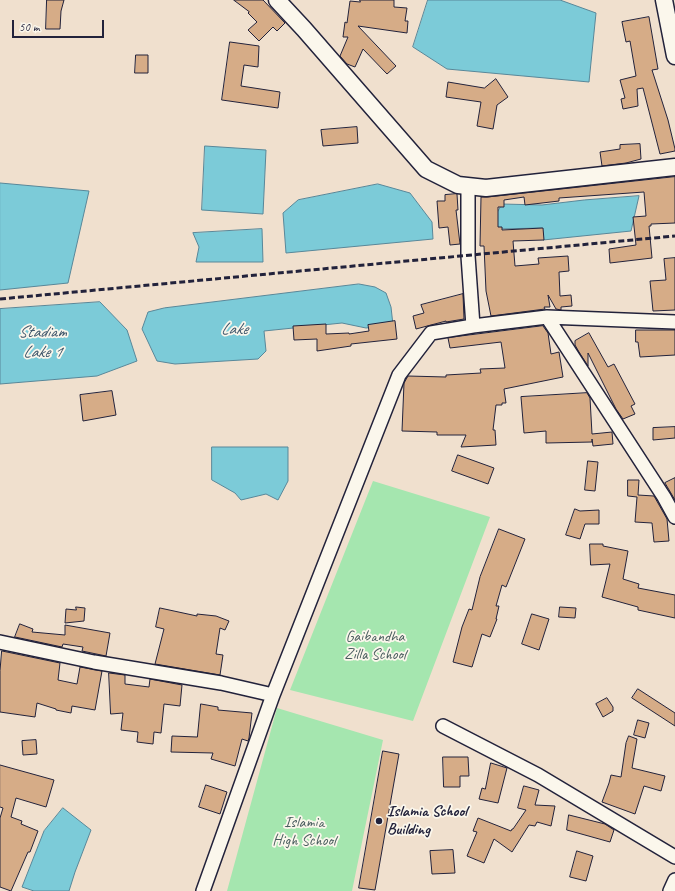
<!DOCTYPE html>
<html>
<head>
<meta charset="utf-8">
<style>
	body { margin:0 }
	#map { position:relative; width:675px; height:891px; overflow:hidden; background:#f0e0ce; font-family:Caveat,sans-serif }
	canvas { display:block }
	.scale { position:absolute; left:12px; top:20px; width:92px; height:18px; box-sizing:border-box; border:2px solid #22223b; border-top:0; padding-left:5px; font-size:12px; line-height:14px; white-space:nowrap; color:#22223b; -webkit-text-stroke:3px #fbf7ec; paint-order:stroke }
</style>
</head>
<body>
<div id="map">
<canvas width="675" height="891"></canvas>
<div class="scale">50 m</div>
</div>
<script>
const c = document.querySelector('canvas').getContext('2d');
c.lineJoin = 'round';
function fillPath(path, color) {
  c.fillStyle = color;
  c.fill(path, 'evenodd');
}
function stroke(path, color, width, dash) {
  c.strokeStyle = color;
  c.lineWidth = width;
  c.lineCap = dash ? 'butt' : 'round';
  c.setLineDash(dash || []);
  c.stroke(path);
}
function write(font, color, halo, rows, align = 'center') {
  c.font = font + ' Caveat,sans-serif';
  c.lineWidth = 3.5;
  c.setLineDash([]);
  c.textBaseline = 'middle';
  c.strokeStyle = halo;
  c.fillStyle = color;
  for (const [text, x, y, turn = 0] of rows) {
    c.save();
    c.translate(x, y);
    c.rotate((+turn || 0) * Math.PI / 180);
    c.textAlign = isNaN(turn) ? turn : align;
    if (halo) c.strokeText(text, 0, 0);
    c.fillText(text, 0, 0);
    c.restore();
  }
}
fillPath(new Path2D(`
	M373 481 490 517 413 721 290 690Z
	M277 708 383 740 352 891H227Z`), '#a5e6af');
const water = new Path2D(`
	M428 0H560L596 13 589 82 447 69 413 47Z
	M205 146 266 150 263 214 202 210Z
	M0 183 89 191 68 283 0 290Z
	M378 184 410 193 432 222 433 239 286 253 283 213 298 200Z
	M639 196 631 231 543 240 542 228 496 229 495 216 502 204 542 205 584 200Z
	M262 229 263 262H196L199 247 193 233Z
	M359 284 375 287 386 293 391 307 393 325 366 328 342 323 264 331 266 351 258 359 175 364 157 361 142 329 148 312 164 308Z
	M100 302 127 330 137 361 97 376 0 384V309Z
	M212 447H288V481L278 500 266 494 241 500 235 493 212 480Z
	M63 808 91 830 75 872 69 891H34L22 887 44 831Z`);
fillPath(water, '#7ccbd8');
stroke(water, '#588799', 1);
const building = new Path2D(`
	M47 0H64L61 11 60 29H46Z
	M234 0H263L285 23 277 31 273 27 259 41 248 30 257 22 248 13 249 12Z
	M360 0H394V7L407 8 405 21H408L407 33 358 26 396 66 387 74 363 49 355 67 347 64 340 56 348 37H343L345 22 347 23 350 1 360 2Z
	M649 17 658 69 652 70 668 120 675 149V151L660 154 643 88 637 89 638 106 623 109 621 99 625 98 620 80 636 76 630 41 626 42 622 22Z
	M230 42 259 46 258 67 244 65 241 86 280 92 278 108 222 100Z
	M136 55H148V73H135Z
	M496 79 508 97 497 105 493 129 477 126 481 102 446 97 448 82 484 88Z
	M357 127 358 143 323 146 321 130Z
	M640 144 641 159 626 163 602 166 600 152 620 149V145Z
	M675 177V223L651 224V226H649L652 258 610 263 609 249 636 245 633 217 646 216 644 192 559 198V201L525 205 524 197 504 200V207H498V227H502V230L543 228 544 240 513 241 515 266 539 264 538 258 568 256 569 271 559 272 560 296 571 295 572 306 561 307V310L556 309 548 295 550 307H544L545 309 491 316 486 291 484 246H480L481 197H487Z
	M457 194 458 210H456L460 244 450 245 448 227 439 228 437 201H445V195Z
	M675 258V310L653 311 650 281 666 280 664 259Z
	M463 294 464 319 446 322V321L416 329 413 316 424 313 421 305Z
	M395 321 397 339 351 344V346L317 351V339L294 340 293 326 326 324V334L349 333V334L369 331 368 325Z
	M543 326 548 333 551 354 559 352 563 377 504 389 506 403H502V405H496L493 430H495L496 445 461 447 466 435H437V432L402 431 404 383 408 376 446 377V375L481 373 480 369 505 368 501 342 450 348 448 338Z
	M636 330H675V355L640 357 638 342H636Z
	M589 333 608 367 614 364 635 404 631 406 635 414 623 419 616 409 588 353V366L579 352 575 345V341Z
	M112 391 116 415 83 421 80 395Z
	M587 393 590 398 592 434 612 432 613 444 593 446 592 439V442L546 443V431L524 433 521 397Z
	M675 427V438L653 440V428Z
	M458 455 494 468 488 484 452 471Z
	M588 461 598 462 595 491 585 490Z
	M675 478V500L665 483Z
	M628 480H639L638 495 654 496 667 519 669 541 654 542 652 523 635 522 637 497 628 496Z
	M575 509 580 511 599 510V524H585L580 539 566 535Z
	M499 529 525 539 506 587 502 585 496 606H499L496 619H497L490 637 482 634 472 667 453 662 462 627 469 609 472 610 480 577Z
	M590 544H603V546L628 551 623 579 639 584 638 588 675 595V618L638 610V607L602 597 610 564 591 565Z
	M76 607 85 608 84 621 65 623 66 609 76 610Z
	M560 607 576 608 575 618 559 617Z
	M160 608 197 616V614L216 616 229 621 225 630 220 628 216 654 223 655 220 675 155 664 164 629 156 627Z
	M532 614 549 619 539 650 522 644Z
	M20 624 33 629 32 632 65 635V625L110 633 106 656 82 651 83 647 63 644 62 647 15 637Z
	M2 651 60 663 58 680 77 684 80 667 102 671 95 710 72 706 71 713 56 710V709L37 703 35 717 0 712V671Z
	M109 673 125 675V684L149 687 150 679 182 685 180 706 164 704 161 733 154 732 153 744 137 742 138 732 121 730 123 713 111 714Z
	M638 689 675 713V726L632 698Z
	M607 698 613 707V711L603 717 596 704Z
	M201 704 218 707V710L252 713 249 738 248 741 242 739 235 766 211 759 213 753 171 752 172 736 197 737Z
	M638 720 649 723 645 738 634 735Z
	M629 736 637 739 632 768 665 776 661 791 644 786 635 814 602 802 609 783 611 775 621 777 626 743Z
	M36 740 37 754 23 755 22 741Z
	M383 751 399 754 375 890 359 888Z
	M443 757H468L469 776H460V787H444Z
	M491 763 507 768 498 803 479 799 482 788 485 789Z
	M0 765 54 780 46 807 16 798 11 817 22 821 21 824 38 831 30 852H28L11 891 0 887V818L3 808 0 807Z
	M206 785 227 792 220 814 199 807Z
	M524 786 539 790 535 805 555 806 551 826 537 822 535 826 529 825 512 852 494 839 484 863 467 856 477 832 473 831 478 818 511 831 512 829H513L526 810 518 808Z
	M569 815 605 824 614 830 610 842 567 830Z
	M453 850 455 873 432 874 430 851Z
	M577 851 593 856 586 881 570 877Z`);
fillPath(building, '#d6ac87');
stroke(building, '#22223b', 1);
const minor = new Path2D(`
	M468 186V256L473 326
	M547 317 664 497 675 517
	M0 642 94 662 221 683 273 695
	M443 726 538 775 675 857
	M203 891 273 695 399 375 431 333 473 326 547 317 675 322
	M670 891 675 880`);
const major = new Path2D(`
	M277 0 304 29 426 169 458 185 486 188 675 167
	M664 0 675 56`);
stroke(minor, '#22223b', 16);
stroke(major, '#22223b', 19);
stroke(minor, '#fbf7ec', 13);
stroke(major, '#fbf7ec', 16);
stroke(new Path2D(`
	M0 299 675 236`), '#22223b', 3, [6, 3]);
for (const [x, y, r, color] of [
	[379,821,4,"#22223b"]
]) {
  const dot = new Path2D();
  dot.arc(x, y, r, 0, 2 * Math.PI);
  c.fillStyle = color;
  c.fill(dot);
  stroke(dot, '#fbf7ec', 1.5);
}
write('16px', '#495d5e', '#fbf7ec', [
	["Gaibandha",375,637],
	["Zilla School",375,655],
	["Islamia",304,823],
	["High School",304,841]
]);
write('bold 16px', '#22223b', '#fbf7ec', [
	["Islamia School",387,812],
	["Building",387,830]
], 'left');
write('italic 17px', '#3d556a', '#fbf7ec', [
	["Lake",234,330],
	["Stadiam",42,333],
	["Lake 1",42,353]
]);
</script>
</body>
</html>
